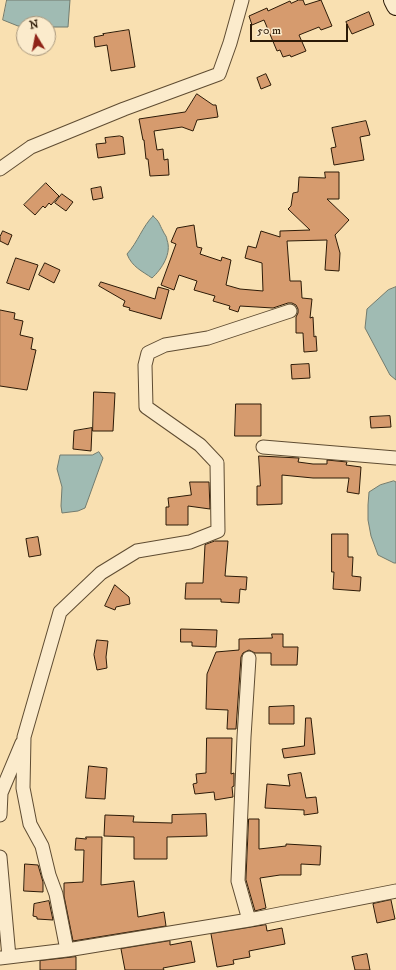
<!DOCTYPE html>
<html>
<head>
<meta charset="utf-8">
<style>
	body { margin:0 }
	#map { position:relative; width:396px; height:970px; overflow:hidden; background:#f9e0b1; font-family:"IM FELL DW Pica",serif }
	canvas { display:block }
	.north { position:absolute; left:16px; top:16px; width:40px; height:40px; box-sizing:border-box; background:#fbebcc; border:1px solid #a8977d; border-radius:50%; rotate:350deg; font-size:11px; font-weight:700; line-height:16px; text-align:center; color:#2c1a07 }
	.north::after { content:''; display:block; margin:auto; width:14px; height:18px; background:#8f2418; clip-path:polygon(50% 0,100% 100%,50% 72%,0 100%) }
	.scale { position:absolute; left:250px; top:24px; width:98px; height:18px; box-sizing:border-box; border:2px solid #2c1a07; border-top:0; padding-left:5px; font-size:12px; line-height:14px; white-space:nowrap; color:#2c1a07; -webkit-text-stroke:3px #fbebcc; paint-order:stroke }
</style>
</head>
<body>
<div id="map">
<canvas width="396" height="970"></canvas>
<div class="north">N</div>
<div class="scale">50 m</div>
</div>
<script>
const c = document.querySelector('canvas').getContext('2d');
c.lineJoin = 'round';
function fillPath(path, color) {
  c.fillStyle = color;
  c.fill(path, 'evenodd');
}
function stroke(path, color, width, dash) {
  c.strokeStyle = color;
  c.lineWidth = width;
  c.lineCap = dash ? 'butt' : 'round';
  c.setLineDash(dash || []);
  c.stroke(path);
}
const water = new Path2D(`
	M7 0H70L68 27H48V24H24V26H18L3 20Z
	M153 216C160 222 159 224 163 231 164 234 167 236 167 240 172 253 162 269 152 278 142 271 132 267 127 254 138 242 142 227 153 216Z
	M396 287V380L390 375 365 328 367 309 388 290Z
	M99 452 103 458 85 508 78 511 62 513 61 506 62 487 57 469 60 455H92Z
	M394 481 396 482V563H394L378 555 371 536 368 520V505L369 492 380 485Z`);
fillPath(water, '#a0bbb3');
stroke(water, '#727b6e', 1);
const building = new Path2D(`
	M299 0H303L305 5 321 0 332 26 321 30 319 27 299 35 306 51 291 57 290 55 283 57 280 50 277 51 264 20 252 25 249 16 267 8 268 11 290 1 291 3Z
	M369 12 374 25 352 34 346 22Z
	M129 30 135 67 111 71 107 45 95 47 94 37 104 35 103 34Z
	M266 74 271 85 261 89 257 78Z
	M197 94 213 105H216L218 117 197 120 193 131 182 127 154 131 157 150 163 149 164 160 168 159 169 175 150 176 148 159H146L144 140H143L139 119 185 112Z
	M366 121 370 135 360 137 364 160 334 165 331 148 336 147 332 128Z
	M120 136 123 137 125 154 98 158 96 144 106 143 105 138Z
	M325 172H339V199H327L349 220 335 235 340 253 339 271 325 270 327 240 287 241 290 281H301L302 298 312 299 310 318 313 317 314 337 316 336 317 351 304 352 303 333H296V317L298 313V309L296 305 292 303H288L273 308 240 306 238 312 229 309 230 306 213 301 215 296 194 290 197 281 179 275 174 290 161 285 176 244 171 242 177 228 194 225 197 247 202 248 200 254 221 261 222 257 231 260 226 285 240 289 263 291 262 263 245 258 248 246 256 248 261 231 280 237V231L310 230 288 209 291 206 293 193 298 192 299 177 325 178Z
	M46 183 59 196 51 205 49 203 45 208 43 206 35 215 24 205Z
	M101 187 103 198 93 200 91 189Z
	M62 194 73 202 66 211 55 203Z
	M3 231 12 235 8 245 0 241V237Z
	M16 258 38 265 29 290 7 283Z
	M45 263 60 270 54 283 39 275Z
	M101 282 155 299 158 287 169 290 161 319 129 310 130 308 123 306 125 301 99 286Z
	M0 310 15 313 14 319 23 321 20 335 33 338 31 349 36 350 27 390 0 386Z
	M309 364 310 378 292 379 291 365Z
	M94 392 115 393 113 431H93Z
	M236 404H261V436H235Z
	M390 416 391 427 371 428 370 417Z
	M92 428 91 451 73 449 74 431Z
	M259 456 299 458 298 462 313 464H327V460L347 462 346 465 361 467 359 494 347 492 349 478H313L282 475V504L257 505V486H260Z
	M190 482H209L210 509 188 506V525H166V507H169L168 498 191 495Z
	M332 534H348V557H353L352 576 361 577 360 591 333 589 334 572H332Z
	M38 537 41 555 29 557 26 539Z
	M215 541H228L225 576 247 577 246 590 240 589 239 603 221 602V599H185L186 583H203L205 545Z
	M115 585 129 597 130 604 116 607 115 610 105 606Z
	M181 629 217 630 216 647 192 646V642H181Z
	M272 634H283V647H298L297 665H271V653H255L249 650 243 653 241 657 236 729H227L228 710 206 709 207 674 216 652 239 650V639L272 638Z
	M97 640 108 641 106 657 107 668 97 670 94 655Z
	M294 706V724H269V707Z
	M306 718H311L315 754 284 758 282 749 304 746Z
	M207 738H232L231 774 234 773V786L232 787 233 797 215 800 214 792 195 794 193 784 197 783 196 774 206 773V771Z
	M89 766 107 768 105 799 86 798Z
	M301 773 306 798 316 797 318 813 304 815V810L265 808 267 784 290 786 288 775Z
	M206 814 207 836 167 837V859H134V837L104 836 105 815 134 816 133 822 172 823V815Z
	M249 819H259V849L286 846V844L321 846 320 865 301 864V875H280L260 878 266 908 255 911 246 880Z
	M86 837H102L101 885 134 881 138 917 164 912 166 926 73 941 64 896V883L83 882 84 850H75L76 838 86 839Z
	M25 864 38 865 43 882V892L24 891Z
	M391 900 395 919 377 923 373 904Z
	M49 901 53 920 37 919V917L33 916 34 904Z
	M266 925 267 931 282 928 285 944 249 951 250 957 233 960 234 964 217 967 211 934Z
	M170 941V945L191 941 195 962 163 968 164 970H125L121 949Z
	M367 954 370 970H355L352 957Z
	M76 957V970H40V961Z`);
fillPath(building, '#d69b6e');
stroke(building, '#2c1a07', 1);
const street = new Path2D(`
	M0 169 31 147 124 109 219 74 230 43 242 0
	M263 447 396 458
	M0 815 1 793 22 743
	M0 857 9 957
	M249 920 238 881 244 737 249 658
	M67 950 56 894 49 875 42 846 30 824 23 788 24 737 60 612 101 573 137 551 190 542 218 531 217 463 200 445 146 407 145 365 148 353 165 345 208 338 290 311
	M0 958 67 950 249 920 396 891`);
const secondary = new Path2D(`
	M393 0 396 6`);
stroke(street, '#5f4c32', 15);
stroke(secondary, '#2c1a07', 20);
stroke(street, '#fbebcc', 13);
stroke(secondary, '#fbebcc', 18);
</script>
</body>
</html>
